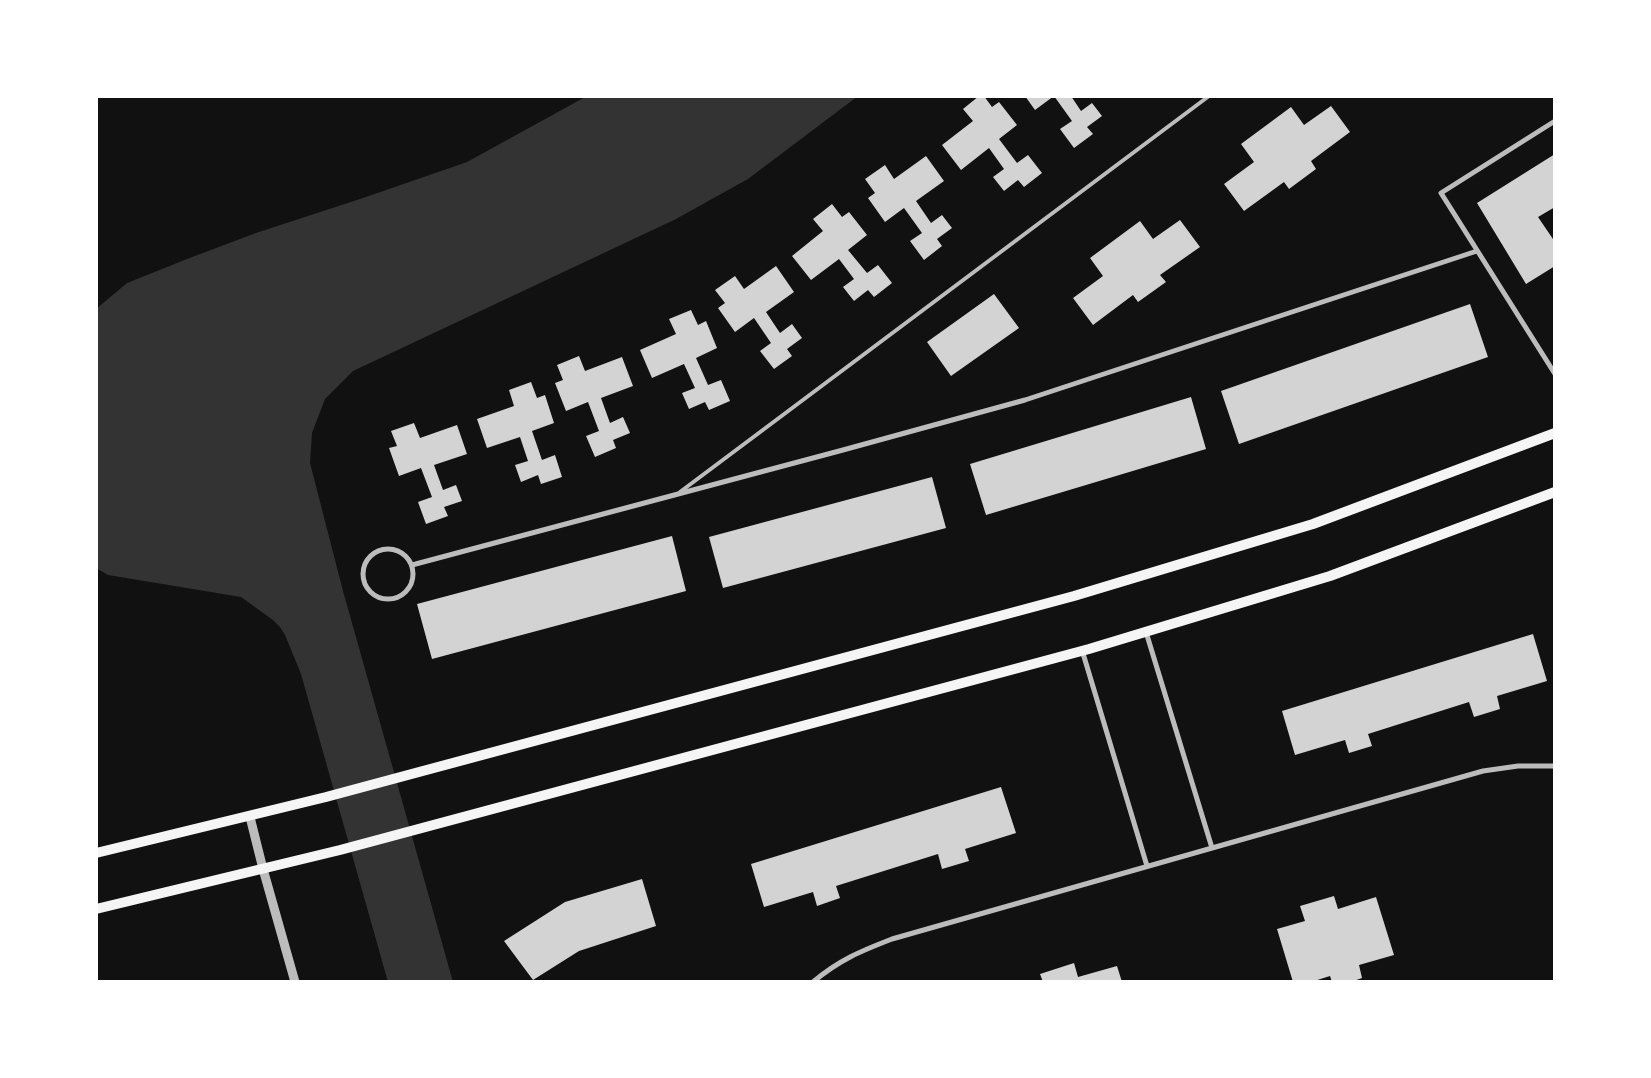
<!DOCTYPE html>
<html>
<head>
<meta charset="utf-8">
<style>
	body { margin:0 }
	#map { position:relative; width:1651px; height:1078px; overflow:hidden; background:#111; font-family:"Asap Condensed",sans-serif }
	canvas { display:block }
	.frame { position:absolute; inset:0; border:98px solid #fff; pointer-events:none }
</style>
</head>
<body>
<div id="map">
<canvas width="1651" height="1078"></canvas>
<div class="frame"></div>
</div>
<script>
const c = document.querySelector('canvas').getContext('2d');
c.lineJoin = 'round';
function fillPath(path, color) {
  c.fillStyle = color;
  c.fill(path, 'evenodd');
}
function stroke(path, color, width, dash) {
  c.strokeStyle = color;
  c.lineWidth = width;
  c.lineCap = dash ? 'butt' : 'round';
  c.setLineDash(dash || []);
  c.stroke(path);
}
fillPath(new Path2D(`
	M587 96H858L748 179 676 219 353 371 325 399 312 433 310 463 343 591 453 982H388L301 674 285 635 280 627 273 620 241 597 108 575 96 568V309L127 283 187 259 256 233 363 198 467 162Z`), '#333');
fillPath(new Path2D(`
	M979 96H984L992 107 999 102 1017 125 999 139 1017 163 1028 155 1042 173 1024 187 1018 180 1004 191 993 177 1004 169 989 148 961 170 942 145 973 121 963 109Z
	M1025 96H1054L1035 110Z
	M1054 96H1071L1081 111 1092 103 1102 116 1087 127 1093 134 1074 148 1060 129 1072 121Z
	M1331 106 1350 132 1311 161 1316 169 1289 189 1284 182 1244 211 1224 184 1254 162 1241 144 1291 107 1304 125Z
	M1555 154V207L1538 217 1555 242V266L1526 284 1477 203Z
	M926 156 944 181 916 201 931 223 942 215 952 228 937 239 942 246 924 260 910 241 922 233 904 208 885 222 868 198 875 193 865 179 885 165 894 179Z
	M832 204 842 217 849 212 867 235 848 250 867 273 878 265 892 283 874 297 868 290 854 301 843 287 854 279 839 259 811 280 792 256 823 231 813 219Z
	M1180 220 1200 247 1160 275 1166 282 1138 302 1133 295 1093 325 1073 298 1103 276 1090 258 1140 221 1153 239Z
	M776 266 794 292 766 312 780 333 792 324 802 338 787 349 792 356 774 369 760 351 771 343 754 318 735 332 718 308 725 303 715 290 735 276 744 289Z
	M994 294 1019 328 951 376 927 342Z
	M1470 304 1488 357 1239 444 1221 391Z
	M691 310 698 325 706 321 717 348 696 358 708 385 721 380 730 401 709 410 705 402 689 409 682 393 695 388 684 364 652 378 640 350 676 334 669 319Z
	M579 356 585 371 622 357 633 386 601 398 610 423 623 417 630 433 613 440 616 448 595 457 586 436 599 431 588 402 566 411 555 383 563 380 557 365Z
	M531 382 537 398 545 395 554 423 532 431 542 460 555 455 562 477 541 484 538 475 521 482 515 465 528 461 520 437 487 448 477 419 514 406 509 390Z
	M1191 397 1206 449 986 515 970 464Z
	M414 423 420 438 457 425 467 454 434 465 443 490 456 485 462 501 444 507 448 516 426 524 418 502 432 497 421 468 399 476 389 448 397 446 391 431Z
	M932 477 946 528 723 588 709 537Z
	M672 536 686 591 432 659 417 604Z
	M1533 634 1547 681 1497 696 1500 709 1474 717 1469 702 1368 734 1372 746 1349 753 1345 740 1295 755 1282 711Z
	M1001 787 1016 833 965 849 969 861 942 869 938 854 836 886 840 898 817 906 813 892 764 907 751 864Z
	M642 879 656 926 579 951 533 980 504 941 565 902Z
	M1334 896 1338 909 1376 897 1394 955 1359 965 1362 978 1351 982H1332L1330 976 1311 982H1293L1277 929 1305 921 1300 906Z
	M1074 963 1078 977 1117 966 1122 982H1043L1040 974Z`), '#d3d3d3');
stroke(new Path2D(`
	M680 492 1209 96`), '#bcbcbc', 4);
stroke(new Path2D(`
	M1555 121 1441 193 1555 374
	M363 574a25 25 0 1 1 50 0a25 25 0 1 1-50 0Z
	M412 565 843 450 1025 400 1477 251
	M1146 632 1212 848
	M1082 650 1147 866
	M813 982C839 960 861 951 892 939L1483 771 1518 766H1555`), '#bcbcbc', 5);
stroke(new Path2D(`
	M250 817 263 869 295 982`), '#bcbcbc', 9);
stroke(new Path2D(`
	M96 853 326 797 1074 596 1313 524 1555 433
	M96 909 340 850 1089 649 1330 576 1555 492`), '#f5f5f5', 10);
</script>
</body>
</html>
